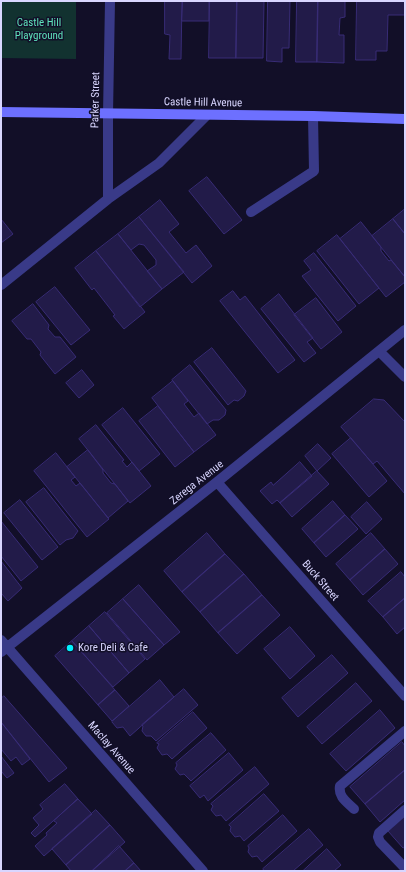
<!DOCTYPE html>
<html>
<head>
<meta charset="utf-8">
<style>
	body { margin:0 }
	#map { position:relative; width:406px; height:872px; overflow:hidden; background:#120f28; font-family:"Roboto Condensed",sans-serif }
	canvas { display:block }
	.frame { position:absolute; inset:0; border:2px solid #d9d6ff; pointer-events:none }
</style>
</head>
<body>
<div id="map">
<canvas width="406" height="872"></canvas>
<div class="frame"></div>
</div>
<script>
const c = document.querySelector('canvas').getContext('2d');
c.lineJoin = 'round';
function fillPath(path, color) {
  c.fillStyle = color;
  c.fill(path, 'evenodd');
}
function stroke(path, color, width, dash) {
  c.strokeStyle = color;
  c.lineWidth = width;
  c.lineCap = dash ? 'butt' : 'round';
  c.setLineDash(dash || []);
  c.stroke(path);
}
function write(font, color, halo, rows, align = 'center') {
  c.font = font + ' "Roboto Condensed",sans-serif';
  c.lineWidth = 3;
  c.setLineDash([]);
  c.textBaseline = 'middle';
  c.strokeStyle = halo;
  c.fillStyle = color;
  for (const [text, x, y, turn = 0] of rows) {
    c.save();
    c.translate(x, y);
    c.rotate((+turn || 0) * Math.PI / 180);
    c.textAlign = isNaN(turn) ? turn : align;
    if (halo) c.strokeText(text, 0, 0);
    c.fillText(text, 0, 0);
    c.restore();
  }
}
fillPath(new Path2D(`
	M1 1H76V59L1 58Z`), '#123230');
const building = new Path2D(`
	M165 1H182L181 59H169L170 35 165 34Z
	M183 1H209V21H182Z
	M210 1H237L236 58H209Z
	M237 1H264L263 58H236Z
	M268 1H290L289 48H282V62L267 61Z
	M297 1H318L317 62H296Z
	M318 1H345V17L340 18 339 35H344V63L317 62Z
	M357 1H405V15H388L387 51H376V60H356Z
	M207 177 242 220 224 234 189 191Z
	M160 200 179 224 169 232 186 253 196 245 212 266 192 283 139 217Z
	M405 209V234L393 219Z
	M139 217 184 272 162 289 147 271 156 265V260L144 245 139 244 131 250 118 234Z
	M1 219 13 234 1 243Z
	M393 219 405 234V277L372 236Z
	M361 222 381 247V251L389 261 391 260 405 277V282L386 297 340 239Z
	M118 234 162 289 140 307 96 251Z
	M337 235 379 288 359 304 317 251Z
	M96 251 145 312 124 329 113 316 115 315 94 288 92 290 75 268Z
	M314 253 356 306 338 321 302 276 311 270 304 261Z
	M55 287 90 330 71 345 36 302Z
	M233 291 240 300 245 296 295 360 278 373 220 301Z
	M279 294 313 338 307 342 316 353 304 362 261 309Z
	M316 298 342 332 321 349 294 315Z
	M33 304 49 325 48 329 55 337H60L76 357 55 374 40 355 41 352 31 339H27L12 321Z
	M212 348 246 391 244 396 238 401 234 400 228 405 194 362Z
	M190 365 226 410 225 415 219 420H213L207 424 172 380Z
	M82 370 94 385 79 398 66 383Z
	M173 381 188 401 184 404 194 417 199 413 216 435 194 452 152 398Z
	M374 399 384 400 405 422V494L377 461 373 464 341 427Z
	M158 406 194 452 175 467 139 421Z
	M123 408 160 454 139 471 102 425Z
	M96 425 124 460 122 461 127 467 132 462 151 486 130 503 79 439Z
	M351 438 387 481 369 497 332 454Z
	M318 444 331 458 317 471 305 456Z
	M88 450 103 470V473L111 483 115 484 128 501 108 518 67 467Z
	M56 453 75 477 71 480 76 486 80 483 109 519 87 537 34 471Z
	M300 462 312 476 280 503 277 500 272 504 260 491 271 482 273 485Z
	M317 471 329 484 292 517 280 503Z
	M44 488 78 531 73 538 66 540 60 545 26 502Z
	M20 500 58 547 42 560 4 513Z
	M333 501 345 515 314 543 302 529Z
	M367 502 382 519 366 534 351 517Z
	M345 515 358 529 326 557 314 543Z
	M1 521 38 567 21 581 1 556Z
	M207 533 225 554 182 592 164 571Z
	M371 533 385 549 350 580 336 564Z
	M385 549 398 564 363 595 350 580Z
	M225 554 244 574 200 612 182 592Z
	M1 561 22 588 8 601 1 593Z
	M401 572 405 577V598L383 617 368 601Z
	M244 574 262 595 218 633 200 612Z
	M139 585 180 632 164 645 123 599Z
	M262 595 280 615 237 654 218 633Z
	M405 598V627L397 634 383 617Z
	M123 599 164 645 147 660 107 613Z
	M105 612 145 659 129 673 89 626Z
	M89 626 129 673 113 687 72 641Z
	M290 627 315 656 290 679 264 649Z
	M72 641 115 690 98 705 55 656Z
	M332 655 348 673 298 717 282 698Z
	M160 680 174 697 130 736 123 727 117 728 112 722Z
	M356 683 372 701 322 744 307 727Z
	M184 689 198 705 156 741 151 736H146L142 731 143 726 142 725Z
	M115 690 129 706 112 721 98 705Z
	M4 696 67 768 49 782 1 722V699Z
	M380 710 395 728 346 771 330 754Z
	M193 712 207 728 172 759 167 754 162 755 157 748 159 744 157 743Z
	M1 722 30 759 22 765 16 757 11 761 1 749Z
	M211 733 226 750 191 781 184 774 180 775 175 769 177 765 176 763Z
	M402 742 405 746V770L365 804 350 787Z
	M229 753 243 770 208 801 204 795 200 798 190 786Z
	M1 756 14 773 7 778 1 771Z
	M255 767 269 784 226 821 221 815 216 816 211 810 213 806 211 804Z
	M405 770V800L380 822 365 804Z
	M65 784 78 799 35 837 31 833 39 825 33 818 43 809 40 805Z
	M264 794 279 811 244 841 240 836 235 837 230 831 231 827 229 825Z
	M78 799 92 814 44 856 35 846 47 835 46 833 57 823 54 821Z
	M96 810 110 825 66 865 52 849Z
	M283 815 297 831 262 862 257 856 252 857 248 852 249 848 248 846Z
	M405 816V847L403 848 388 831Z
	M110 825 125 842 92 871H71L66 865Z
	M309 829 323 845 293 871H264L263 869Z
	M119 846 134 863 125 871H92Z
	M327 849 341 865 334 871H303Z
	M134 863 141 871H125Z`);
fillPath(building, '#221b49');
stroke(building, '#382c76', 1);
stroke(new Path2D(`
	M251 212 314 171 313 116
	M354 809C347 802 338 797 340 786L405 731
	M405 810 379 833 378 837 380 842 405 868`), '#393a88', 10);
stroke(new Path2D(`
	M108 199 159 163 207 115
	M1 285 108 199V114L110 1
	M379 351 405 377
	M217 482 405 696
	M1 640 203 871
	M1 652 217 482 405 330`), '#393a88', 10);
stroke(new Path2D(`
	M1 112 313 116 405 119`), '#6d70ff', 10);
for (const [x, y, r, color] of [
	[70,648,4,"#02f0ff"]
]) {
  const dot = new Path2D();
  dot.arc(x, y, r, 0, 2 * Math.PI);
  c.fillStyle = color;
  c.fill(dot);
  stroke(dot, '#120f28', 1.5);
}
write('11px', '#5fe3bc', '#120f28', [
	["Castle Hill",39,23],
	["Playground",39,36]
]);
write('11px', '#d9d6ff', '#120f28', [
	["Parker Street",96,100,-89],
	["Castle Hill Avenue",203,103,1],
	["Zerega Avenue",197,483,-38],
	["Buck Street",320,581,49],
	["Maclay Avenue",111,748,49]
]);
write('11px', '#d9d6ff', '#120f28', [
	["Kore Deli & Cafe",78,648]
], 'left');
</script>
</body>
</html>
